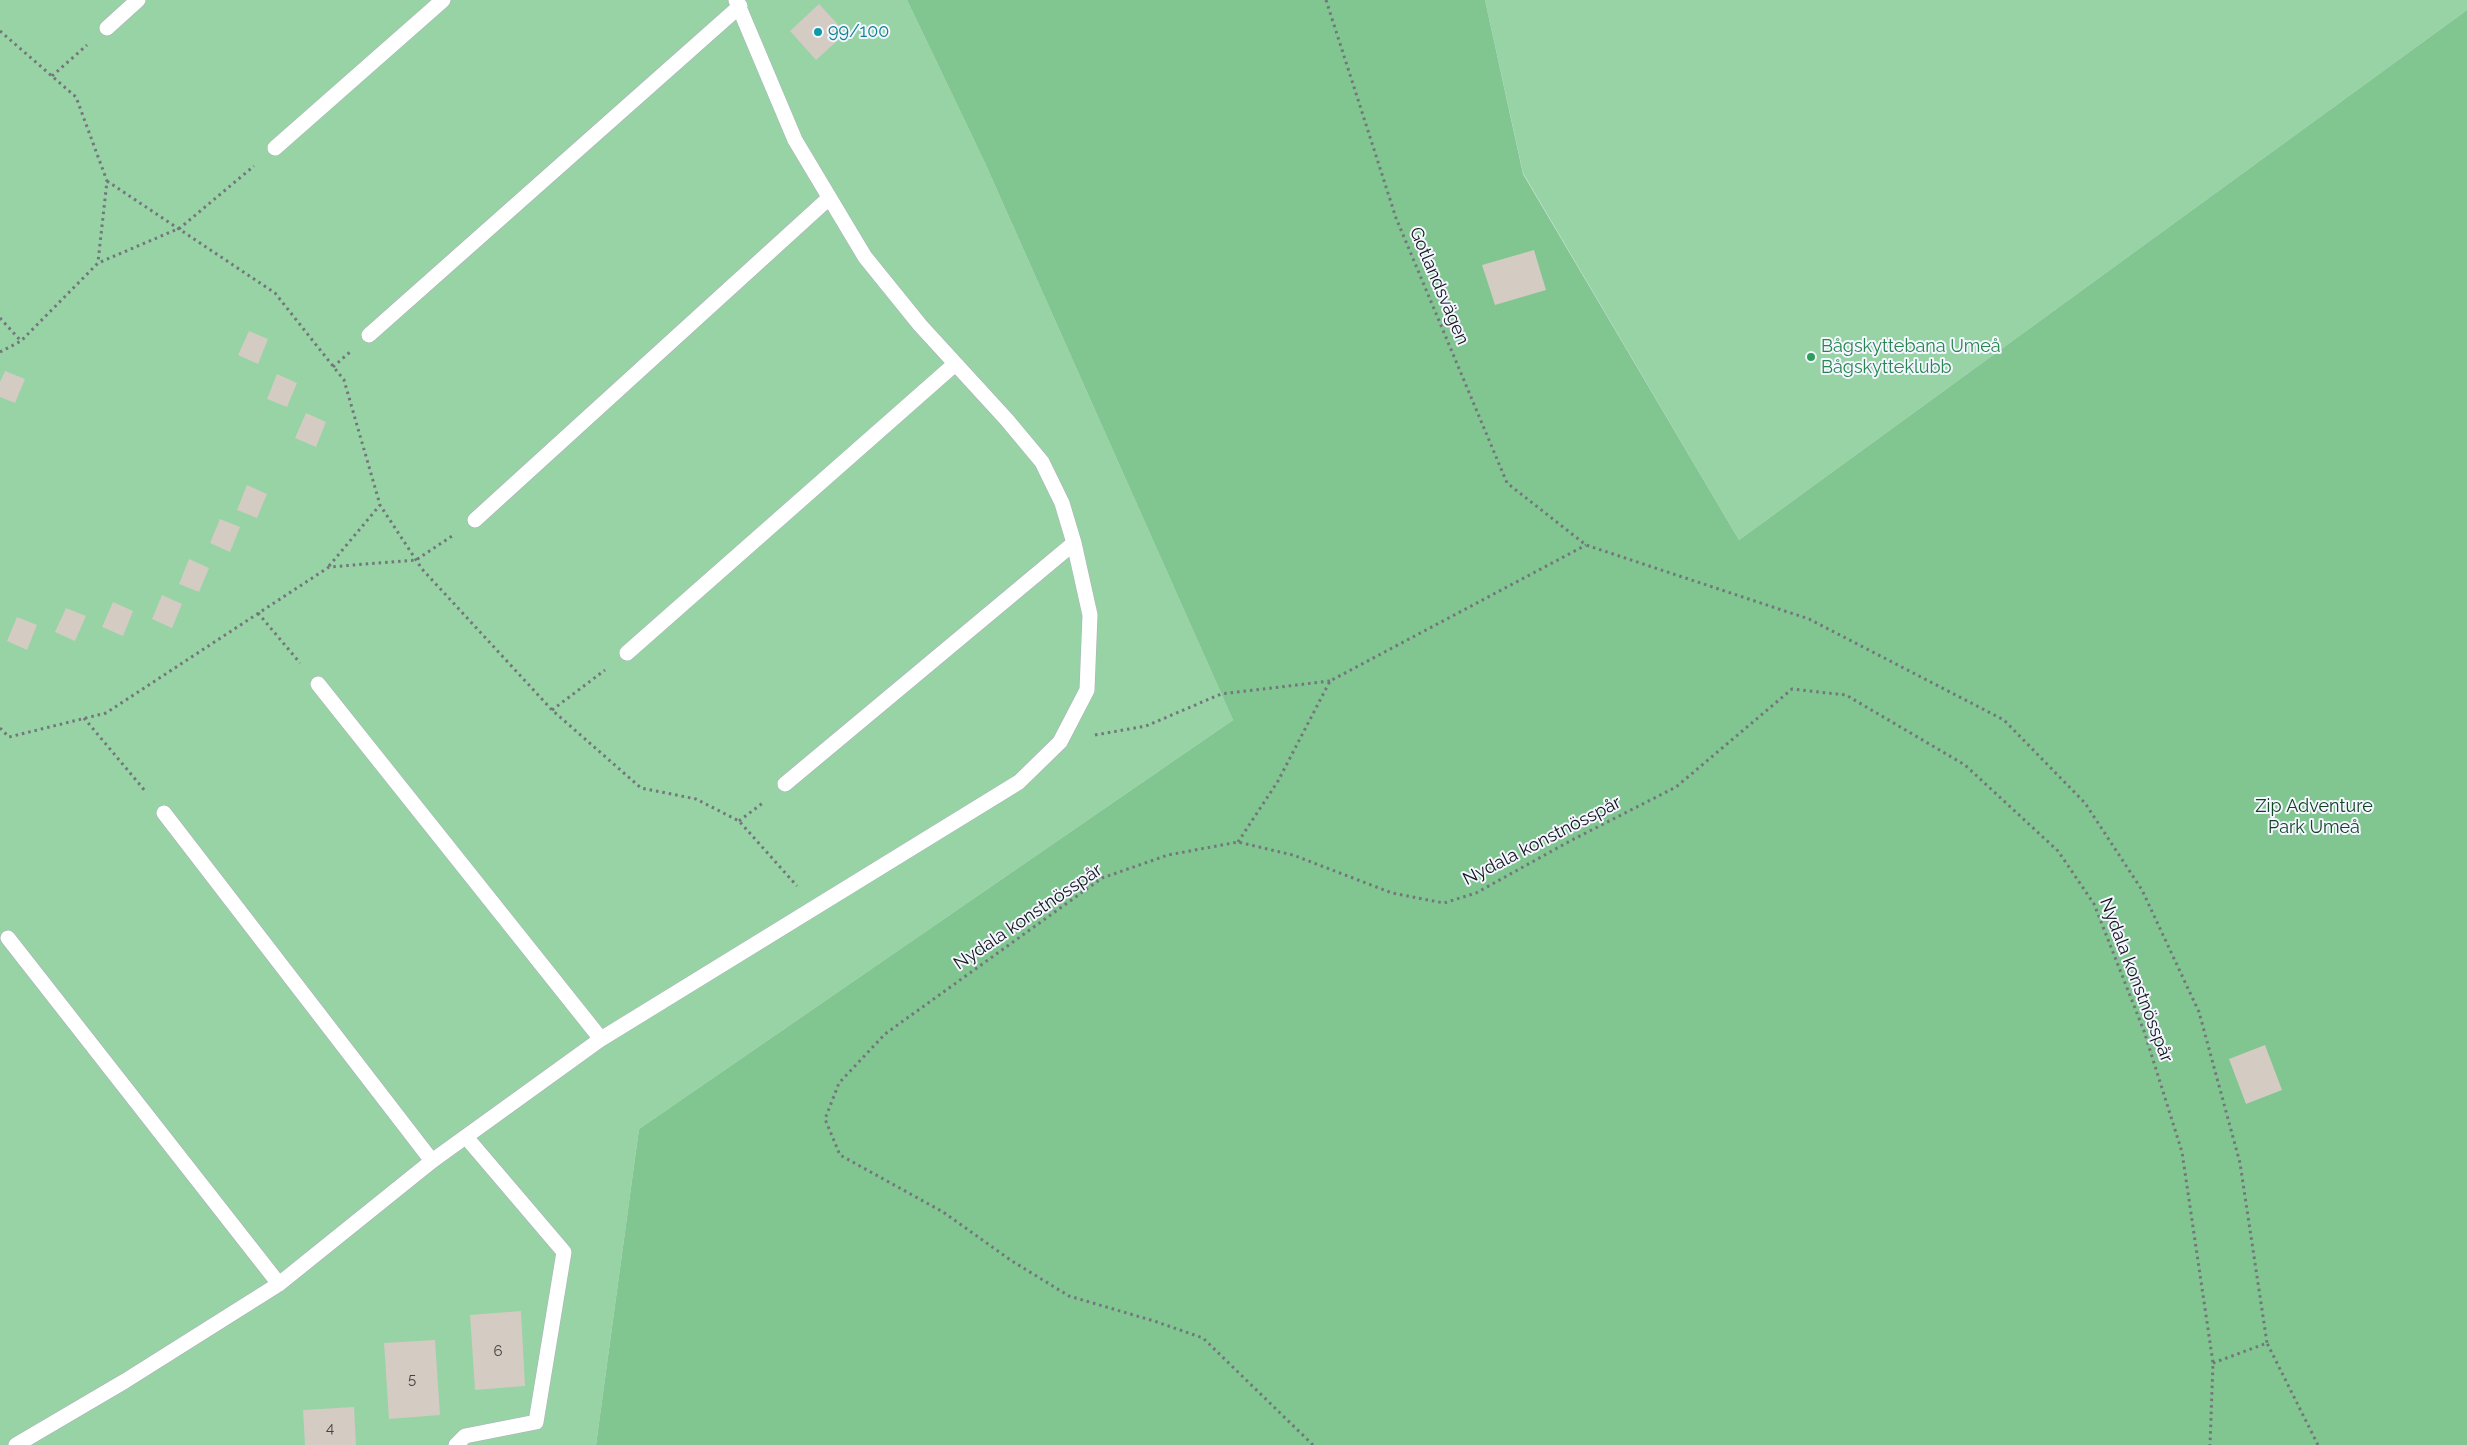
<!DOCTYPE html>
<html>
<head>
<meta charset="utf-8">
<style>
	body { margin:0 }
	canvas { display:block; background:#e5e9f3 }
</style>
</head>
<body>
<canvas width="2467" height="1445"></canvas>
<script>
const c = document.querySelector('canvas').getContext('2d');
c.lineJoin = 'round';
function fillPath(path, color) {
  c.fillStyle = color;
  c.fill(path, 'evenodd');
}
function stroke(path, color, width, dash) {
  c.strokeStyle = color;
  c.lineWidth = width;
  c.lineCap = dash ? 'butt' : 'round';
  c.setLineDash(dash || []);
  c.stroke(path);
}
function write(font, color, halo, rows, align = 'center') {
  c.font = font + ' Raleway,sans-serif';
  c.lineWidth = 4;
  c.setLineDash([]);
  c.textBaseline = 'middle';
  c.strokeStyle = halo;
  c.fillStyle = color;
  for (const [text, x, y, turn = 0] of rows) {
    c.save();
    c.translate(x, y);
    c.rotate((+turn || 0) * Math.PI / 180);
    c.textAlign = isNaN(turn) ? turn : align;
    if (halo) c.strokeText(text, 0, 0);
    c.fillText(text, 0, 0);
    c.restore();
  }
}
fillPath(new Path2D(`
	M0 0H907L985 163 1233 720 639 1129 596 1445H0Z
	M1485 0H2467V10L1739 540 1523 173Z`), '#97d3a4');
fillPath(new Path2D(`
	M907 0H1485L1523 174 1739 540 2467 10V1445H596L639 1129 1233 720 985 163Z`), '#81c590');
fillPath(new Path2D(`
	M819 4 846 33 816 60 790 31Z
	M1534 250 1546 290 1495 305 1482 265Z
	M249 331 268 339 258 364 238 355Z
	M5 371 25 379 15 403 0 397V382Z
	M277 374 297 383 287 407 267 399Z
	M306 413 326 422 316 447 295 438Z
	M247 485 267 494 257 518 237 510Z
	M220 519 240 527 230 552 210 543Z
	M189 559 209 568 199 592 179 584Z
	M162 595 182 604 172 628 152 619Z
	M113 602 133 611 123 636 102 627Z
	M66 608 86 616 75 641 55 632Z
	M17 617 37 625 27 650 7 641Z
	M2265 1045 2282 1090 2246 1104 2229 1059Z
	M521 1311 525 1386 475 1390 470 1315Z
	M435 1340 440 1415 389 1419 384 1343Z
	M354 1407 356 1445H305L303 1410Z`), '#d4cbc3');
const lane = new Path2D(`
	M107 28 138 0
	M275 148 443 0
	M369 335 740 6
	M475 520 829 198
	M627 653 955 364
	M318 684 601 1039
	M785 784 1074 543
	M164 813 432 1161
	M8 938 279 1284
	M16 1445 125 1381 279 1284 432 1161 601 1039 1019 782 1060 742 1087 690 1090 615 1074 543 1062 503 1042 462 1007 420 920 325 865 257 795 140 736 0
	M456 1445 465 1436 536 1422 564 1252 466 1137`);
stroke(lane, '#adb1bb', 16);
stroke(new Path2D(`
	M1326 0 1396 218 1507 483 1586 545 1809 619 2004 720 2085 803 2142 890 2199 1012 2240 1163 2267 1343
	M0 31 76 97 107 181 98 262
	M52 76 87 45
	M107 181 275 293 344 380 380 505 422 569 552 710 641 788 696 799 739 821 797 886
	M0 318 21 341
	M0 352 21 341 98 263 180 228 254 166
	M333 367 350 352
	M329 566 380 505
	M258 613 300 663
	M552 710 605 670
	M84 718 146 792
	M0 728 9 737 106 713 329 567 416 560 452 536
	M1095 735 1146 726 1221 694 1330 681
	M739 821 764 802
	M1238 842 1278 781 1330 681 1586 545
	M2213 1363 2267 1343 2318 1445
	M1313 1445 1203 1338 1154 1321 1069 1296 1012 1261 943 1212 840 1155 825 1119 839 1083 885 1034 1102 878 1168 855 1238 842 1293 855 1392 893 1444 903 1476 893 1570 841 1676 787 1792 689 1846 695 1965 765 2058 851 2094 904 2144 1031 2182 1152 2213 1363 2210 1445`), '#73767c', 3, [2.5, 4]);
stroke(lane, '#fff', 15);
for (const [x, y, r, color] of [
	[818,32,5,"#0f9aa8"],
	[1811,357,5,"#2e9e5b"]
]) {
  const dot = new Path2D();
  dot.arc(x, y, r, 0, 2 * Math.PI);
  c.fillStyle = color;
  c.fill(dot);
  stroke(dot, '#f3f6ff', 2);
}
write('15px', '#444244', null, [
	["6",498,1351],
	["5",412,1379],
	["4",330,1428]
]);
write('18px', '#0d838f', '#f3f6ff', [
	["99/100",828,32]
], 'left');
write('18px', '#141519', '#f3f6ff', [
	["Gotlandsvägen",1439,286,67],
	["Nydala konstnösspår",1542,841,-27],
	["Nydala konstnösspår",1028,917,-34],
	["Nydala konstnösspår",2136,980,69]
]);
write('18px', '#27864d', '#f3f6ff', [
	["Bågskyttebana Umeå",1821,347],
	["Bågskytteklubb",1821,368]
], 'left');
write('18px', '#124422', '#f3f6ff', [
	["Zip Adventure",2314,807],
	["Park Umeå",2314,828]
]);
</script>
</body>
</html>
